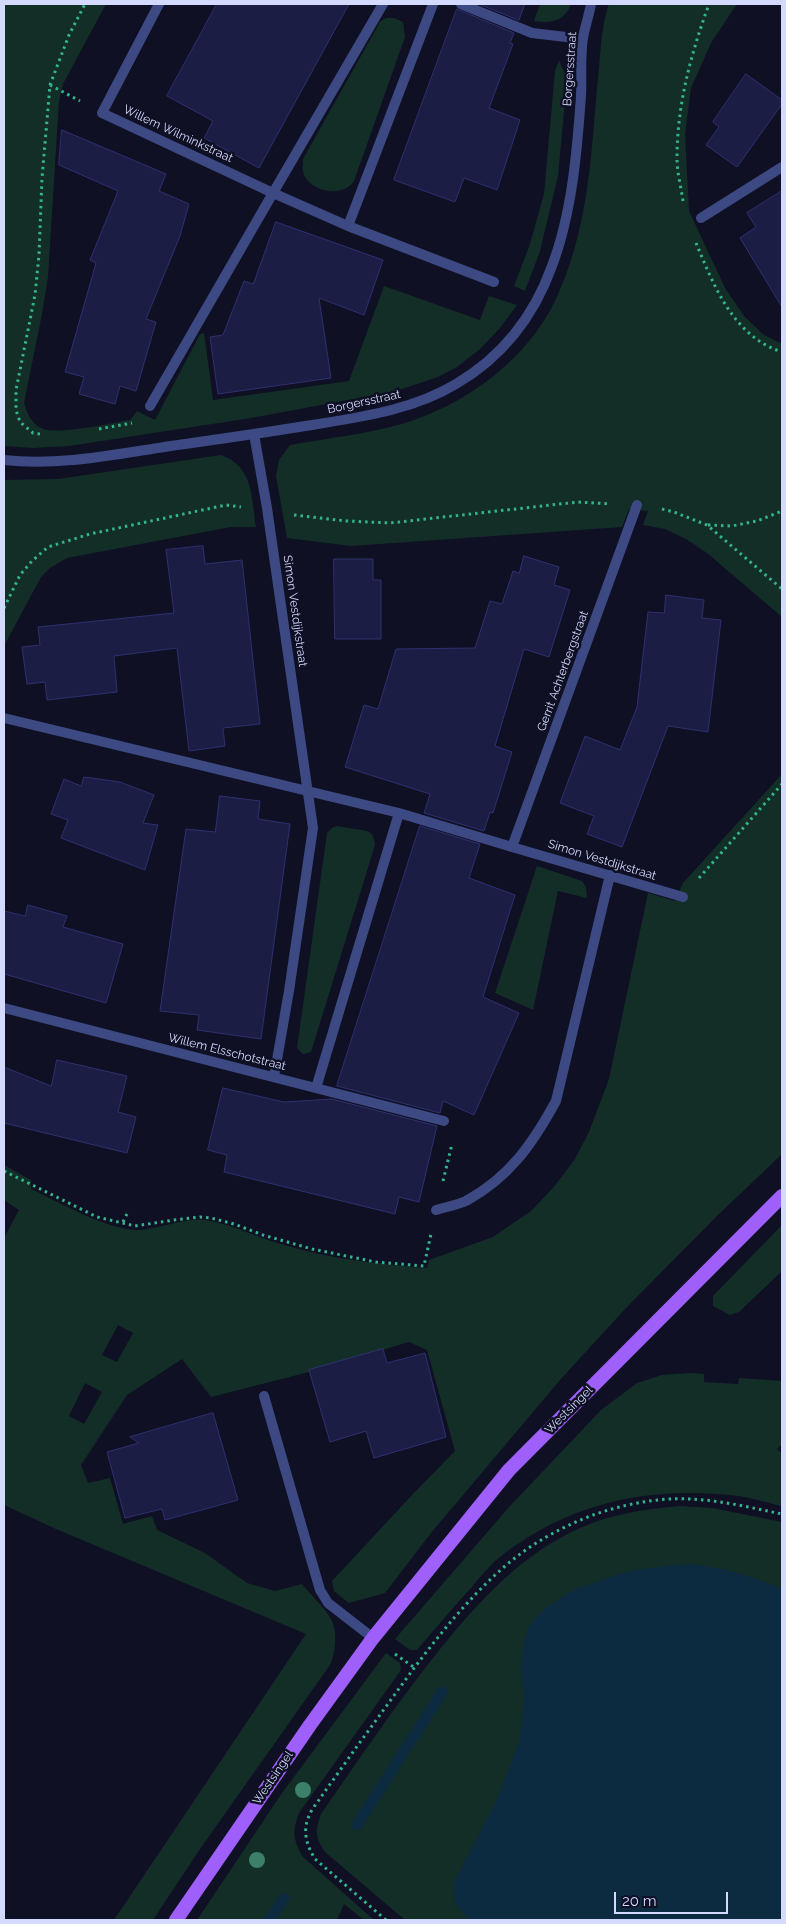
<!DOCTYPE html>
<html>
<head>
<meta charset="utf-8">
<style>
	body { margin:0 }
	#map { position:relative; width:786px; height:1924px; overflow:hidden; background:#0f1024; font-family:Raleway,sans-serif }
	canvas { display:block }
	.frame { position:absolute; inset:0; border:5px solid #d4d9fe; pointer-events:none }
	.scale { position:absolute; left:614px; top:1892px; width:114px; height:22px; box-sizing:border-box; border:2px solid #d4d9fe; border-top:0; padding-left:6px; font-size:15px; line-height:18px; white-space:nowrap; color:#d4d9fe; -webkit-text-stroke:4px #0f1024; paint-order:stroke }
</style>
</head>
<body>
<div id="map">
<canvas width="786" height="1924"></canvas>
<div class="frame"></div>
<div class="scale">20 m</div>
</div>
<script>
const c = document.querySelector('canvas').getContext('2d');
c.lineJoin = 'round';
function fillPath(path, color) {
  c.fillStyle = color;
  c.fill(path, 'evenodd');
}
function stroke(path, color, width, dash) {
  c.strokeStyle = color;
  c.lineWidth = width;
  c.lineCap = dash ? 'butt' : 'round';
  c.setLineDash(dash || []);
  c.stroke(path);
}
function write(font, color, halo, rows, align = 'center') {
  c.font = font + ' Raleway,sans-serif';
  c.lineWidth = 5;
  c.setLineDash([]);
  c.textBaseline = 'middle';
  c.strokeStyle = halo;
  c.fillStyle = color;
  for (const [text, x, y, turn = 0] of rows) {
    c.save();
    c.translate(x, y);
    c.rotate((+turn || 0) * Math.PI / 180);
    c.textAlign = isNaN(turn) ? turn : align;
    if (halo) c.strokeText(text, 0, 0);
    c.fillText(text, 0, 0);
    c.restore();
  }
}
fillPath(new Path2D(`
	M4 4H106L63 84 59 101 48 277 42 314 24 403C27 413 31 423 41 428 55 436 112 423 130 420L137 411 155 420 200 334 204 333 213 400 349 381 384 286 480 320 489 296 517 305 500 328 480 349 457 367 438 377 396 391 251 418 69 446 33 448 4 446Z
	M540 4H571C565 21 551 24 534 21Z
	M609 4H737L711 43 691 88 685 134 689 211 725 288 744 316 764 335 782 344V617L707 553 686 539 665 529 643 525 648 511 629 509 622 527 351 546 287 538 276 476 279 460 290 445C328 438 369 434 405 423 466 404 525 361 554 303 576 258 586 206 591 157 594 127 596 97 599 67 601 46 602 23 609 4Z
	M386 18H394L403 22 405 37 354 181C343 198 312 192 304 175 302 170 303 164 303 159L380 22Z
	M559 60 567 79 558 176 540 251 525 291 514 286 530 244 544 194 555 71Z
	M221 455C254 467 251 497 256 527H231L67 558 50 568 41 577 4 646V480L58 479Z
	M782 774V1154L718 1215 625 1309 560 1380 431 1533 385 1593 349 1603 334 1591 332 1581 412 1495 455 1451 427 1350 409 1342 305 1373 211 1397 182 1359 127 1395 81 1465 88 1483 110 1478 123 1524 152 1516 157 1530 205 1553 247 1583 275 1591 302 1584C310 1594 327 1610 332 1621 338 1633 335 1653 330 1665L200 1849 153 1920H114L306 1634 56 1529 4 1505V1238L19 1210 4 1200V1165L31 1180V1189C61 1203 105 1229 137 1230 158 1230 185 1217 205 1220 233 1224 257 1238 284 1245 331 1259 379 1264 427 1268L429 1260 493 1237 531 1211 553 1188 575 1159 589 1132 609 1079 648 893 675 901 683 883ZM118 1325 133 1333 117 1362 102 1355ZM85 1383 102 1392 84 1424 69 1416Z
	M337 826 367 831C374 834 374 839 375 845L311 1052 303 1054 297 1048 327 833 332 828Z
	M537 866 582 881 586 887 587 898 558 891 533 1010 495 993Z
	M782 1225V1271L739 1312 730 1315 713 1306V1296Z
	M690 1373 704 1374V1382L738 1384 739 1378 782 1381V1444L777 1449 782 1454V1506C767 1503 753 1498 738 1496 648 1485 565 1503 495 1561 487 1569 479 1578 472 1587 453 1607 435 1629 417 1650H410L395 1639 510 1506 601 1410 637 1383 662 1375Z
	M680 1506 712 1508 782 1522V1920H405L325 1852C315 1837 315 1831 321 1814 360 1758 398 1701 441 1648 480 1600 522 1554 580 1528 611 1514 646 1509 680 1506Z
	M386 1653 400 1663 401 1670 299 1813C292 1831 293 1840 303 1857L374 1920H364L344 1904 337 1920H197L282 1793Z`), '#132e27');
fillPath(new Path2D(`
	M692 1564C724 1568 753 1576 782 1589V1920H469L454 1902V1882L497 1800 520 1740 524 1699 521 1672 523 1644 530 1625 543 1610 573 1590 625 1572 665 1566Z`), '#0c2b41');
stroke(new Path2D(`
	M357 1825 442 1692
	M269 1920 284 1899`), '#0c2b41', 11);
const building = new Path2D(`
	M217 4H349L259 168 204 138 213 121 167 96Z
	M479 4H525L519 20Z
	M457 9 514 33 510 43 513 44 489 108 520 120 497 190 464 178 455 202 394 180Z
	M746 74 782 100V104L737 167 706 145 719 127 713 122Z
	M62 130 166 174 159 191 189 204 180 236 146 319 156 322 136 391 120 386 115 404 79 394 84 377 65 372 96 263 90 260 118 191 59 165Z
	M782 191V307L740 238 756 227 747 213Z
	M276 222 383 260 364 315 319 298 331 378 218 394 210 337 223 335 244 281 253 284Z
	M203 546 205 564 242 560 260 724 223 728 225 746 189 751 177 648 114 656 117 692 47 700 45 682 27 684 22 647 40 645 38 627 174 613 166 550Z
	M524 556 559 567 554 585 570 590 549 657 524 649 495 746 512 752 493 813 490 812 484 831 424 813 430 794 345 767 364 705 378 709 396 649 475 648 490 601 502 604 513 571 519 573Z
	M334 559H373V580H381V639H335Z
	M666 595 704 600 702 618 721 620 708 732 668 726 622 847 587 834 594 816 560 803 585 736 620 750 637 707 648 612 664 613Z
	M84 777 120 782 154 795 143 823 158 825 145 870 61 838 68 820 51 814 64 779 81 786Z
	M220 796 260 801 258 819 290 824 261 1039 197 1030 199 1015 160 1011 186 829 215 832Z
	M420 826 480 844 469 878 515 895 483 997 519 1013 474 1115 443 1101 440 1113 337 1086Z
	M28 905 67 916 63 927 123 944 106 1003 4 974V911L25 916Z
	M57 1060 127 1076 118 1112 136 1117 127 1153 4 1123V1067L51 1086Z
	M223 1088 284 1102 332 1099 437 1126 419 1202 399 1197 395 1214 224 1172 227 1155 208 1150Z
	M383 1349 387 1363 425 1353 446 1437 374 1458 366 1431 330 1442 309 1370Z
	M213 1413 238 1500 165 1520 162 1509 125 1518 107 1452 139 1443 130 1437Z`);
fillPath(building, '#1c1d45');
stroke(building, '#2f3070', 1);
stroke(new Path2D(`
	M50 85 80 101
	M683 201C681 187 677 172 677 159 677 104 691 54 709 4
	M696 243C714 286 733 336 782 352
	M99 429 132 423
	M40 434 33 433 20 422 16 410V390L35 295 39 255 42 178 50 85 69 35 85 4
	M662 509 674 512 707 525 782 589
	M294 515 347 521 390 523 578 502 611 504
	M708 525 732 526 757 521 782 511
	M4 608 20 575 32 561 48 547 90 534 226 505 241 507
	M699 878 782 784
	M4 1171 97 1217 135 1226 174 1220 200 1217 211 1218 234 1224 263 1235 312 1249 376 1262 424 1266 431 1234
	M443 1181 452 1144
	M123 1222 127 1214
	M395 1654 415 1668
	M386 1920 315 1859C307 1846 302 1831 309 1816 311 1810 317 1803 321 1797 333 1780 346 1762 358 1745 404 1683 446 1618 504 1567 527 1547 551 1533 578 1521 610 1507 654 1497 689 1499 720 1500 752 1508 782 1514`), '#33b38f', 3, [2.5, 4]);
stroke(new Path2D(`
	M512 847 683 897
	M436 1210C446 1207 457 1205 466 1201 510 1177 533 1143 556 1101L610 875
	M264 1396 320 1590 328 1603 373 1638`), '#3c4982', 10);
stroke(new Path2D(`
	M383 4 273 193 348 226 494 282
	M461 4 532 33 583 39
	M701 218 782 167
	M348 226 433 4
	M150 406 273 193 102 113 159 4
	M254 434 267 508 313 828 289 991 274 1077
	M4 460C64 467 125 452 185 444 227 438 269 432 312 425 361 417 413 410 456 384 502 357 534 316 552 266 572 213 577 152 581 96 582 77 580 57 583 38 585 27 589 15 591 4
	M4 718 399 813 512 847 637 505
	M4 1008 444 1121
	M316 1088 399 813`), '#3c4982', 10);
stroke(new Path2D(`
	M176 1920 310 1725 373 1638 509 1470 782 1196`), '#9e5ffa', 14);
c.fillStyle = '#3d806a';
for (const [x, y] of [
	[303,1790],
	[257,1860]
]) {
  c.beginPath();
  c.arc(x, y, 8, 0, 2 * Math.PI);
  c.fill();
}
write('12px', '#d4d9fe', '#0f1024', [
	["Borgersstraat",570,69,-86],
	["Willem Wilminkstraat",178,134,25],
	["Borgersstraat",364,402,-12],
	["Simon Vestdijkstraat",295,611,82],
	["Gerrit Achterbergstraat",563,671,-70],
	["Simon Vestdijkstraat",602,860,17],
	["Willem Elsschotstraat",227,1052,14],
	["Westsingel",569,1410,-45],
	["Westsingel",273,1778,-56]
]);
</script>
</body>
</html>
